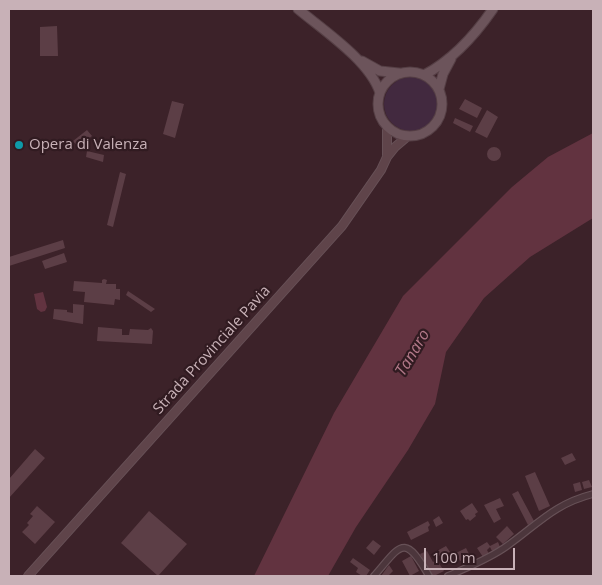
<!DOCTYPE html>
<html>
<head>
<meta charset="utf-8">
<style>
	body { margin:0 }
	#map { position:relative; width:602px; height:585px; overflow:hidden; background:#3c2229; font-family:"Open Sans",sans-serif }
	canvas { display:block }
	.frame { position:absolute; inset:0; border:10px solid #c8b1b7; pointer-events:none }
	.scale { position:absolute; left:424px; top:548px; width:91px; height:22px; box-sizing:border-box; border:2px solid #c8b1b7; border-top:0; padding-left:6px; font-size:15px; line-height:18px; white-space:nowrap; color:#c8b1b7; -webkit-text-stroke:4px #311b21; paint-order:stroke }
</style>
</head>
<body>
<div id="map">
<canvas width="602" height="585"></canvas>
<div class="frame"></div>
<div class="scale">100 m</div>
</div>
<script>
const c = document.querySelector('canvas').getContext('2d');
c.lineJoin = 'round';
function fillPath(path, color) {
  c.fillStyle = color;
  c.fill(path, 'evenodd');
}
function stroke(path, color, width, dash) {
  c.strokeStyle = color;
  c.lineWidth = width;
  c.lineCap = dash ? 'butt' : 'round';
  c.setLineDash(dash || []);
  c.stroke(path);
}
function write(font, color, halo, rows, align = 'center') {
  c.font = font + ' "Open Sans",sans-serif';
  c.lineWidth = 4.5;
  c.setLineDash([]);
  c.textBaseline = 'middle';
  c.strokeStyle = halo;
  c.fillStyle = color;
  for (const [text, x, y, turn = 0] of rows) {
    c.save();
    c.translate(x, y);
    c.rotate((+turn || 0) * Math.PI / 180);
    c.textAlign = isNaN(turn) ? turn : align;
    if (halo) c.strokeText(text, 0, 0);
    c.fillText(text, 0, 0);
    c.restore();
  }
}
fillPath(new Path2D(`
	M384 104a27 27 0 1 1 54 0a27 27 0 1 1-54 0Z`), '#42293f');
fillPath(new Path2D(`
	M593 133V218L530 257 484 298 446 352 435 404 408 450 356 527 328 576H254L334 413 403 296 512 187 548 157Z
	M43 292 47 307 45 311 41 312 37 309 34 294Z`), '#623340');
fillPath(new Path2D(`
	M57 26 58 56H40V27Z
	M465 99 482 108 477 118 459 109Z
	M172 101 184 104 175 138 163 134Z
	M487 110 498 117 487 138 475 132Z
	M455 118 473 126 470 132 453 123Z
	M87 130 92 136 78 147 73 141Z
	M487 154a7 7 0 1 1 14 0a7 7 0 1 1-14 0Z
	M87 151 104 155 103 162 86 157Z
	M120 172 126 174 113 227 107 225Z
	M63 240 65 248 9 266V257Z
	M64 253 67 262 45 269 42 261Z
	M104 279 107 280 106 284H116V289H120V300L115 299 114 305 84 302 85 292 73 291 74 281 102 283V280Z
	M128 291 155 309 151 312 126 295Z
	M73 304 84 305 83 324 53 319 54 309 67 310V312L73 313Z
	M98 327 122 329V335H129L130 329 148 330 151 328 153 331 152 344 97 341Z
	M35 449 45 458 9 498V479Z
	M572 453 576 460 565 465 561 458Z
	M535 472 550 506 539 511 525 476Z
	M589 480 592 487 584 489 582 482Z
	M580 482 582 490 575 492 573 484Z
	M518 491 534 521 528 525 512 494Z
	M500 498 504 506 496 509 501 519 494 523 484 505Z
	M472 503 478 512 475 514 476 516 470 521 468 519 466 520 460 511Z
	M37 506 55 522 35 544 22 532 29 525 27 523 33 516 30 514Z
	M149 511 187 544 158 576 121 543Z
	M439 516 443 523 436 527 433 520Z
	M428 521 430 525 428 527 429 531 411 540 407 532Z
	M507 526 514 534 503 544 496 537Z
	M373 540 381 546 374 555 366 548Z
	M487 542 490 546 498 542 500 547 492 551 490 547 487 550 489 554 483 557 477 548Z
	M446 546 450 552 440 557 437 551Z
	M466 548 470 556 460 561 456 553Z
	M427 551 433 562 437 560 444 571 434 576H432L420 554Z
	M411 556 419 571 410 576 402 561Z
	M353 558 370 570 366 576H362L356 572 358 568 350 562Z
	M389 565 393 571 388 576H381Z`), '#5c3e46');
const minor = new Path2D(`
	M374 576C401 545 404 532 429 576
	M448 576C468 567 489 559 507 546 538 524 554 504 593 494`);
const secondary = new Path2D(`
	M387 126V155
	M28 576 342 226 381 170 387 157 395 147 408 136`);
const primary = new Path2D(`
	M298 9C323 30 370 61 380 93
	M362 61 380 71 399 73
	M378 104a32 32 0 1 1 64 0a32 32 0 1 1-64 0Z
	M424 75C453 60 475 35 493 9
	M439 89 443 74 451 59`);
stroke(minor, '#675157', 8);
stroke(secondary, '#675157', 10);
stroke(primary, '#553f45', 11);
stroke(minor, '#4c363c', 5.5);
stroke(secondary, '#5f444a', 8);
stroke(primary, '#6c545b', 9);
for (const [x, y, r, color] of [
	[19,145,5,"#0f9aa8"]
]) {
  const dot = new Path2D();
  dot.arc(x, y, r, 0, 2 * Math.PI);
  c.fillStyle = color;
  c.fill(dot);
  stroke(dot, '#311b21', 2);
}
write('15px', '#c8b1b7', '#311b21', [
	["Opera di Valenza",29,145]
], 'left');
write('15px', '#c8b1b7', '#311b21', [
	["Strada Provinciale Pavia",212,350,-48]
]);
write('italic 16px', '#b17888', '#311b21', [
	["Tanaro",413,353,-59]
]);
</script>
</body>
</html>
